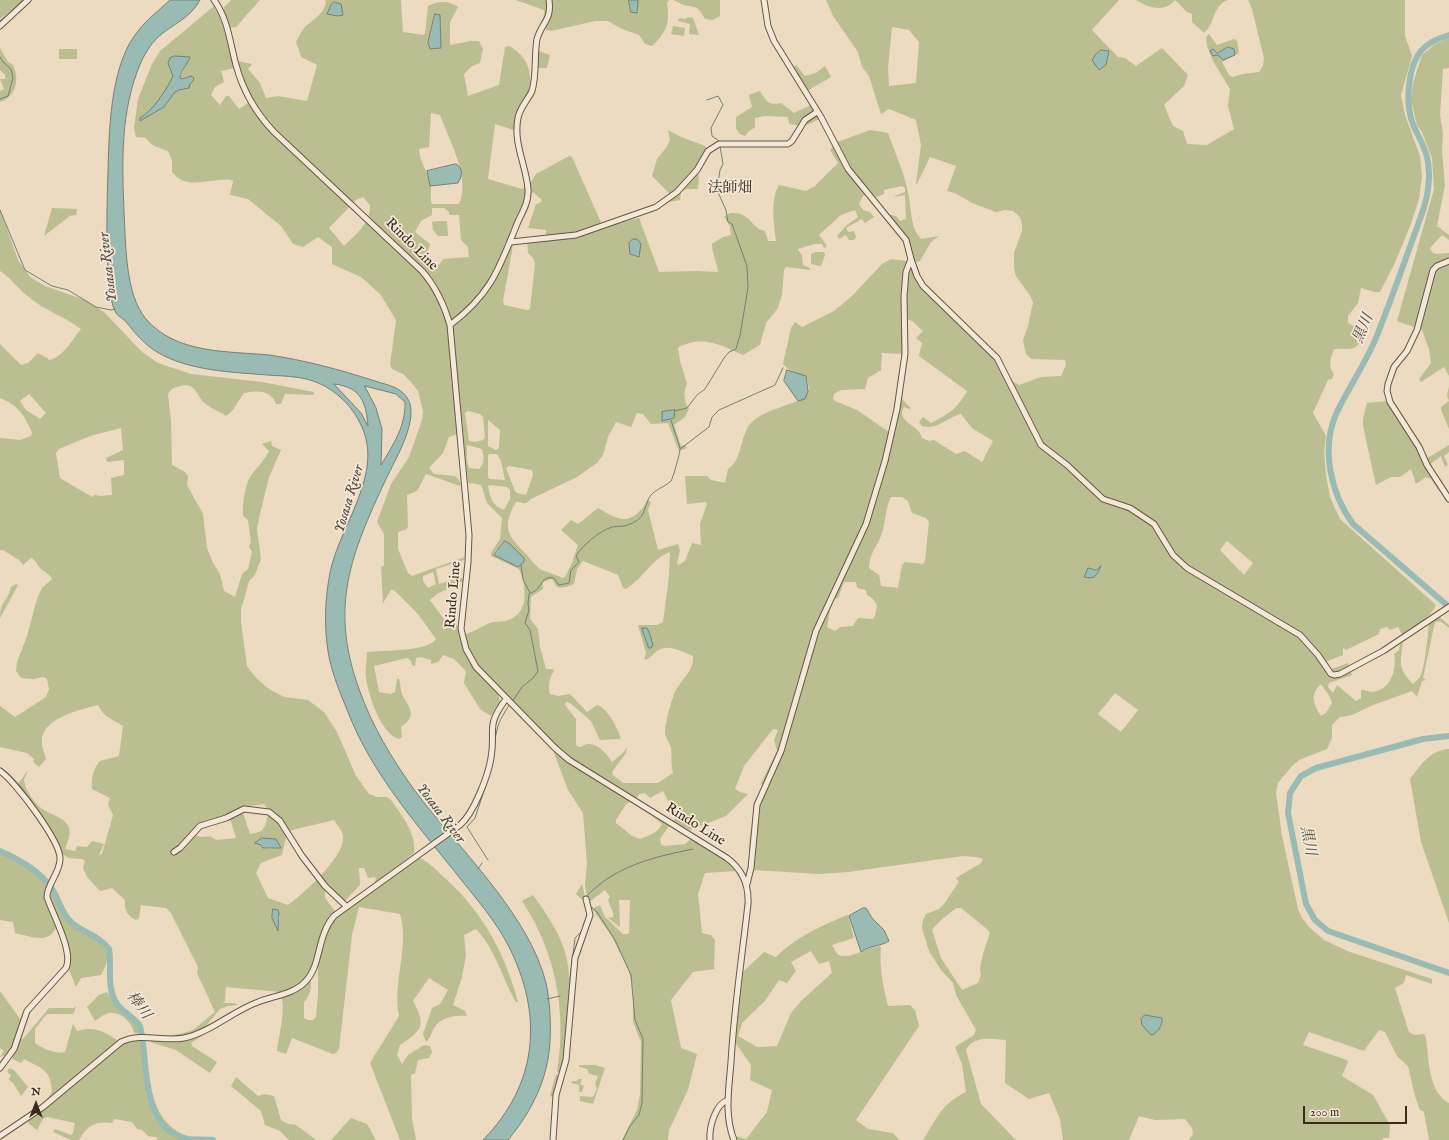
<!DOCTYPE html>
<html>
<head>
<meta charset="utf-8">
<style>
	body { margin:0 }
	#map { position:relative; width:1449px; height:1140px; overflow:hidden; background:#ecdac1; font-family:"IM FELL English",serif }
	canvas { display:block }
	.north { position:absolute; left:16px; top:1084px; width:40px; height:40px; -webkit-text-stroke:3px #f3e7d7; paint-order:stroke; rotate:0deg; font-size:11px; font-weight:700; line-height:16px; text-align:center; color:#3b2b1a }
	.north::after { content:''; display:block; margin:auto; width:14px; height:18px; background:#3b2b1a; clip-path:polygon(50% 0,100% 100%,50% 72%,0 100%) }
	.scale { position:absolute; left:1303px; top:1106px; width:104px; height:18px; box-sizing:border-box; border:2px solid #3b2b1a; border-top:0; padding-left:5px; font-size:12px; line-height:14px; white-space:nowrap; color:#3b2b1a; -webkit-text-stroke:3px #f3e7d7; paint-order:stroke }
</style>
</head>
<body>
<div id="map">
<canvas width="1449" height="1140"></canvas>
<div class="north">N</div>
<div class="scale">200 m</div>
</div>
<script>
const c = document.querySelector('canvas').getContext('2d');
c.lineJoin = 'round';
function fillPath(path, color) {
  c.fillStyle = color;
  c.fill(path, 'evenodd');
}
function stroke(path, color, width, dash) {
  c.strokeStyle = color;
  c.lineWidth = width;
  c.lineCap = dash ? 'butt' : 'round';
  c.setLineDash(dash || []);
  c.stroke(path);
}
function write(font, color, halo, rows, align = 'center') {
  c.font = font + ' "IM FELL English","Noto Serif JP",serif';
  c.lineWidth = 3.5;
  c.setLineDash([]);
  c.textBaseline = 'middle';
  c.strokeStyle = halo;
  c.fillStyle = color;
  for (const [text, x, y, turn = 0] of rows) {
    c.save();
    c.translate(x, y);
    c.rotate((+turn || 0) * Math.PI / 180);
    c.textAlign = isNaN(turn) ? turn : align;
    if (halo) c.strokeText(text, 0, 0);
    c.fillText(text, 0, 0);
    c.restore();
  }
}
fillPath(new Path2D(`
	M0 0H23L0 19Z
	M231 0H260L236 27 230 28 224 15V7Z
	M324 0H401L403 32 423 35 425 33 428 6C438 1 449 0 458 7L450 22V45L471 41H479L483 49 480 63 472 66 464 74 468 96 499 85 505 47 509 46C544 65 528 102 514 130L495 124 488 179 522 189 532 181 536 174 569 156 572 157 603 227 639 218 659 272 696 271 718 272C717 262 712 254 712 244L723 237 731 235 730 226 724 217 730 213C752 212 749 227 765 231L768 241H776C774 224 770 200 779 185L806 191 815 186 838 163 830 150 837 142 870 130 888 133C894 150 905 175 908 192 912 209 909 225 921 239L939 236 931 242 920 261 914 263 906 238 887 214 896 216 900 221 906 219 905 195 893 197 905 192V188L902 186 884 190V194L877 197 870 192 863 196 859 204 863 210 870 212 874 217 865 223 862 219 846 228 848 232 854 231 856 237 854 240H849L846 235 839 239 837 236 847 225 858 217 855 210 841 215 819 235 827 246 824 248 822 244H814L798 249 802 256 803 265 810 268V270L786 267 784 270 782 294 778 308 766 323 760 345 743 355C725 347 709 338 689 343 685 345 681 345 678 348L680 361 687 384C683 391 684 402 689 409L685 417 674 425 681 446 685 445 687 448 679 451 668 423 651 424 643 414 637 413 631 427 616 422 608 437 603 455 597 463 577 477 531 499C523 507 524 501 516 502 501 528 508 536 527 555 531 559 535 566 540 569 542 571 556 574 562 578L565 577 572 563 578 545 561 530 571 520 578 524 598 508C604 511 611 516 618 518 631 523 643 510 647 500L651 502 648 510 658 550 678 544 680 551 677 563 679 565 685 561 692 543 701 545 700 524 707 504 705 502 687 504 685 476H707L711 480 725 483 728 469C744 459 739 433 753 421 768 408 790 407 806 396L809 388 806 377 788 369 783 364 791 328 795 322 802 327 834 311 851 297 882 264 891 259 907 261 912 266 918 282 993 354 1010 380 1019 385 1041 377 1061 376 1066 365 1065 360 1031 359 1026 354 1023 340 1028 326 1033 303 1031 297 1016 276 1014 268V253L1022 231V224L1020 217 1013 211 1005 210 996 212 972 203 955 193 947 191 956 166 930 157 917 184H916L921 145 916 120 889 109 881 114 869 76 862 67 858 52 833 16 826 0H1119L1092 30 1118 57 1125 58 1136 66 1162 48 1188 75 1184 86 1164 105 1173 126 1183 131 1187 144 1207 145 1234 129 1228 106 1230 89 1213 61 1207 46 1206 37 1209 34 1217 45 1234 39 1237 41 1239 53 1222 62 1229 75 1232 77 1243 74 1259 72 1263 66 1264 58 1252 9 1248 0H1405V36L1412 56 1401 95 1405 115 1420 156 1422 177 1419 199 1411 224 1394 265 1380 292H1375L1361 288 1358 303 1348 316V323L1364 332C1358 353 1352 348 1334 349 1331 358 1327 366 1334 374L1332 379 1328 380 1313 413 1326 436 1324 452 1326 475 1330 497 1340 519 1436 605C1430 618 1415 627 1403 636L1398 627 1390 630 1387 627 1380 629 1379 634 1346 650 1343 648V655L1325 662 1329 670 1348 663 1352 675 1329 683 1328 687 1333 693 1337 685 1356 701 1361 698V690C1366 690 1372 693 1377 691 1392 687 1397 667 1394 654L1399 650 1400 644 1403 643C1400 663 1398 669 1413 684 1415 682 1418 680 1420 677 1425 669 1428 632 1429 622L1438 616 1449 625V628L1440 621 1435 622 1423 678 1426 680 1422 681 1417 697 1412 691 1373 705 1352 715 1340 717 1332 725V738L1327 749 1299 760 1292 766 1278 783 1276 792 1282 836 1298 909 1302 918 1309 927 1324 940 1350 952 1432 979V984L1406 975 1404 983 1395 988 1409 1032 1414 1035 1424 1034 1426 1038C1429 1060 1428 1092 1449 1103V1140H1429L1424 1112 1420 1110 1415 1096 1408 1066 1397 1056 1385 1032 1379 1030 1364 1051 1309 1032 1303 1045 1347 1060 1348 1062 1342 1076 1373 1095 1390 1125 1389 1138H1383L1382 1140H1189L1193 1134 1192 1128 1185 1119 1155 1120 1139 1116 1129 1140H1063L1060 1119 1049 1093 1029 1099 1005 1083 1006 1040C992 1039 974 1035 966 1050L981 1104 1016 1140H923C939 1116 939 1106 966 1092L962 1064 955 1047 974 1035 976 1030 956 995 953 983 941 970 929 951 922 928 923 920 926 914 939 909 944 904 959 882 956 878 981 863 983 859 977 857 963 856 848 872 819 874 754 870C754 865 750 861 749 856 748 833 756 809 763 787L761 783 777 751 774 740 778 730 773 729 744 766 735 789 740 792 748 794 726 816 690 830 672 821 675 819 676 816 663 791 650 798 645 793 639 794 637 798 626 804 616 820V823L632 836 640 839C648 836 658 833 662 824L649 814 669 826 660 839 661 844 664 846 685 844 691 839 729 862 736 871 705 873 698 894 702 933 711 935 715 940 714 969 693 972 671 1000 681 1048 697 1054 688 1090 669 1130 668 1140H622L637 1110 640 1095 641 1042 633 1022V989L629 971 611 935 591 907 594 908 600 905 605 917 623 934H628L629 932 630 900H619L620 927 608 918 613 917V913L608 900 610 897 605 890 588 903 585 885 587 864 583 813 568 790 554 753V746L500 691 498 694 500 701 491 716 480 709 464 683 466 671 454 659 443 655 438 662 431 664V660L421 657 416 658 415 666 412 665 411 661 407 658 374 666 379 692 391 694 395 692 397 679H399C401 684 400 689 402 694 408 707 419 715 401 727L402 737 399 739C381 734 368 695 366 677 365 669 367 660 367 652 383 650 428 652 436 639L418 614 394 590H391L383 603 381 567 384 566V534L377 522 391 484 409 457 422 420 423 411 418 391 411 382 403 374 392 369 390 365 396 320 380 294 369 284 361 277 332 264V247L318 237 303 247 293 244 281 226 248 199 230 195 233 181 231 180C211 177 188 192 172 172V160L168 151C158 147 152 147 146 138L136 137 134 128 138 99 152 64 160 51 214 6 222 23 234 68 221 71 224 82 215 87 211 95 220 105 226 96H229L239 109 248 103 269 131 284 145 288 141C263 116 247 95 238 61L252 64 248 69 260 83 266 98 278 96 307 101 317 65 301 57 296 42C299 37 301 32 304 28 312 20 325 14 326 1ZM434 15 440 16 441 46 440 48 430 49 428 43ZM892 27 909 30 919 42 916 83 889 86 888 68ZM1228 47 1234 49 1235 55 1223 60 1218 55H1213L1210 51H1215L1217 53ZM1103 50 1109 51 1106 65 1100 70 1097 69 1096 54ZM186 64 180 78 182 79 188 76 193 81 172 91 157 104 173 80 174 74ZM431 113 440 115C449 140 471 178 459 204H432C430 198 431 194 431 188 430 174 420 164 419 149L429 147ZM533 192 542 200 540 203 536 204 528 228 546 230V236L527 238 528 253 533 258 535 264 530 309 527 310 504 305 503 301 513 245 510 242 529 197ZM363 197 370 205C371 223 356 234 344 246L329 228 356 200ZM432 208H444L449 212V215H459L461 240 468 247 469 257 443 259 439 265 426 257 430 244 415 232 421 221 432 215ZM907 319 912 321 923 331 916 338 922 343 919 356 967 391C956 410 950 413 931 423L923 417 919 422 922 426C936 431 947 417 961 414L972 428 993 441 982 462 965 451 956 454 934 440 929 441 922 438C920 425 895 422 904 407L909 409 911 408 902 399 893 433 889 432 857 410 835 401 833 398 834 394 841 390 865 389 868 378 881 370 882 353 903 354V322ZM468 411 480 414 483 417 485 437 483 440 475 442 469 441 465 413ZM461 412 468 482 470 484 472 483 481 485 487 503 502 518 500 539 491 553V556L519 569C527 588 530 615 505 621 500 622 495 621 490 623 480 627 471 634 461 635L458 626 455 624 449 626 430 600 437 594 463 581 462 578H459L439 584 436 569 464 560 465 557 412 576 408 573 398 549V532L405 530 408 527 407 495 417 491 426 474 460 486 461 483 455 476 434 474 429 468 443 453 449 437 457 434V418ZM488 420 500 430 499 448 496 450 488 446ZM467 445 482 449C484 456 485 464 479 469L469 468 467 461ZM490 454H497L501 461 505 480 490 479 488 477V455ZM509 466 532 470 533 475 526 495 517 493 515 491 506 468ZM490 485 507 487 510 490V499L504 510C492 506 490 497 488 486ZM891 497H902L908 501 912 513 926 518 929 522 925 561 923 564 905 562 902 565 898 588 881 586 879 575 869 568C870 551 877 548 882 533 886 522 885 508 891 497ZM505 541 510 544 524 558 518 567 494 553ZM1227 541 1253 563 1244 575 1220 550ZM670 552 669 576 663 622 657 625H638L646 653 644 660C650 659 652 655 657 651 668 643 682 652 693 656 695 671 679 681 674 694 670 706 665 722 665 734 666 739 670 743 671 748 672 757 671 765 673 773L658 783H623L613 775 612 772 626 753 627 747 623 753 612 762C608 755 598 743 588 744 585 744 583 747 579 747L576 745V719L565 705 566 702 570 703 591 721 600 740 620 739 621 738C617 727 608 709 597 705L587 712 570 694 558 696 550 694C548 687 549 677 554 671L553 669H546L540 647 538 629 530 619 531 597 543 589V582L552 579C554 581 554 584 556 586 559 590 570 586 574 584L577 569 583 561 618 575 623 588 626 589C644 578 651 559 670 552ZM433 572 436 584 428 588 423 581V576ZM844 582H856L857 588 866 590 867 595 872 598 877 605 875 616 873 619 858 618 853 626 840 627 835 631 827 627C830 616 828 611 832 599L838 598ZM1321 684 1330 697 1332 703 1326 713 1321 716C1314 704 1309 695 1321 684ZM1115 693 1138 710 1121 732 1098 714ZM957 908H961L988 930 990 933 983 954 980 968 981 975 978 983 962 990 941 958 932 930C936 924 950 912 957 908Z
	M516 0H629L633 13 638 11V0H669L667 3C670 23 667 32 652 46L645 44 639 35 622 29 608 21H595L551 31 546 30 544 10Z
	M673 0H720V16L713 20 705 19C696 3 696 9 681 4 679 3 676 1 673 0Z
	M1136 0H1175C1164 13 1149 8 1136 0Z
	M1175 0H1227C1211 8 1216 23 1204 33L1192 22V14L1187 12Z
	M688 17 693 18 699 35 689 34 690 24 678 21 679 18 685 19Z
	M673 26 685 28 684 36 671 34Z
	M1449 38V68L1443 69 1440 115 1443 133 1442 151 1445 185 1437 226 1449 235V240L1442 235 1430 248 1433 253 1437 254 1449 253V376L1444 367 1421 382 1419 379 1431 363 1429 349 1422 330 1397 321 1434 189 1432 158 1422 132 1417 125 1411 100 1413 83 1422 55 1434 45Z
	M0 48 8 62 13 65C20 79 16 97 0 102V91L4 89 0 79H5V75L0 70Z
	M59 49H77V59H59Z
	M539 51 550 55 547 68H537Z
	M796 65 805 76 816 73 825 66 831 77 807 91 793 68Z
	M760 91C766 101 768 106 781 103L794 113 811 105 820 119 804 126 789 124 788 117 765 116 755 118V127L748 132 745 136 740 134 736 129V117L752 107 749 95Z
	M668 130 681 137 705 146 707 149 697 168 699 178 698 189H686L681 192 680 200 669 202V193L652 176 657 159 666 148 670 140Z
	M52 208 77 209 76 215 70 216 44 236Z
	M0 209 18 260 30 277 45 286 85 300 104 312 142 352 158 363 191 374 262 382 314 392V395L285 394 281 404H276C271 390 258 390 244 393L232 411 226 416C219 411 212 409 206 404 194 395 197 380 177 387 172 388 169 391 168 395L171 421 172 465 185 472 188 476 187 485 203 514 207 548 213 563 220 574 224 591 235 597 242 574 248 569 252 552 249 547 251 542 248 520 243 516C242 506 245 482 252 474 259 466 264 460 269 451L262 444 271 441 272 446 281 450 269 477 259 518 257 529 261 559 255 575 249 581 241 610V622L247 666 256 678 269 689 284 697 308 700 324 712 337 732 356 776 369 794 377 797H387L391 800C402 816 417 834 414 853L389 873 419 857C430 863 438 872 447 880 484 914 505 954 518 1002H516C502 978 496 950 476 929L464 935 466 955 462 977 453 1005 465 1011 467 1016C454 1015 441 1017 434 1028 431 1033 431 1038 426 1042L423 1034 432 1008 440 1004 448 990 429 978 413 1001C426 1025 423 1030 400 1045L397 1055 402 1064 408 1055 424 1045 430 1046 432 1052 429 1058 418 1060 415 1073 411 1075 412 1119 416 1140H400L370 1063 399 1016C392 982 410 948 400 914L359 907 352 935 339 1049 336 1053 333 1054 292 1038 286 1054 277 1051C279 1033 287 1008 280 992L226 987 225 1001 223 1003H234L238 1005 228 1006 220 1009 205 1027 187 1035 162 1036 180 1034 193 1030 215 1012 197 973 198 967 171 913 166 908 141 905 139 918 136 920C127 916 124 910 125 900L112 888 100 891 87 877 83 868 85 861 82 859 68 858 62 853 18 784 28 770 24 780C25 791 36 805 44 810 52 815 67 819 69 828 71 835 67 843 65 849L75 851 77 846 87 847 92 841 104 844 99 855 102 854 113 815 108 805 110 798 92 789C91 779 93 769 100 761L119 756 123 726C114 720 102 716 98 705 80 710 39 718 42 744 42 749 45 754 46 759L39 767 33 762 34 759 27 753 0 747V706L15 717 46 697 49 689 47 679 44 677 33 679 21 678 16 671 17 662 27 636 37 599 42 588 52 579C49 573 44 572 40 568 36 563 37 561 31 558L23 565 19 560 3 550H0V438L20 440 31 436 32 432C24 415 18 405 0 398V344L21 365 28 363 38 353 50 360C64 356 72 340 81 329 65 317 46 311 30 298 19 290 11 278 0 271ZM29 394 46 413 40 419 26 410 20 401ZM121 428 123 450 106 458 107 462 124 460V475L111 478 112 495 101 496 94 495 92 497 60 478 56 453 59 449 90 436ZM264 804C270 809 268 824 262 830 259 833 254 833 250 834L243 813 246 811 230 818 236 838 216 840 210 836 201 837 190 833 244 807ZM334 820C338 826 344 832 343 839 343 858 303 894 288 905L268 898 256 873 261 863 282 855 286 837 292 830ZM262 838H273L280 845 272 849 263 848 261 845 256 842ZM359 868H364L368 878 375 877 376 879 372 888 337 914 325 898V889L344 902 360 885ZM273 909 280 916 278 931 276 924 272 918ZM318 963V995L316 1017 313 1020H308L304 1018V1002C311 994 313 986 309 976Z
	M438 221H447L448 236H438L433 230 432 222Z
	M816 252H824L825 255 821 266 811 264V254Z
	M1449 387V429L1441 410V407L1449 401 1447 395Z
	M1388 401 1418 448 1441 490 1439 491 1431 479 1426 477 1416 484 1411 469 1400 477H1391L1376 485 1363 426V419L1367 403Z
	M1449 445V452L1444 456 1448 465 1445 467 1441 456 1429 465 1426 459Z
	M16 584 18 585 0 618C0 601 8 601 11 587Z
	M1449 749V923L1421 842 1410 779C1421 765 1430 750 1449 749Z
	M0 849 15 856 49 882 45 892 57 925C50 946 30 936 15 933L13 922 0 920Z
	M582 884 586 901 585 902 576 894Z
	M51 891C58 897 61 912 67 920 84 940 123 938 101 975L81 978 76 987 66 962 64 932 50 898Z
	M533 895C568 943 573 962 568 1021 566 1039 565 1056 561 1073L557 1072C567 1012 556 952 522 901Z
	M848 915 854 938 832 945 838 955C852 960 867 946 881 946 879 966 883 986 888 1006L910 1005 915 1010 919 1026 856 1120 868 1129 893 1133 899 1140H737L735 1136 746 1139 767 1112 772 1090 750 1080 751 1065 735 1042 743 972 764 952 776 957C796 937 822 925 848 915ZM811 951 819 964 829 961 832 973 801 1001 791 1013 777 1046 757 1047 738 1036 742 1023 765 1001 779 980 787 983 796 971 791 962Z
	M0 991 20 1019 17 1036 23 1039 49 1008H74L76 1006 74 1013 71 1014H48L45 1016 35 1029V1043C41 1048 57 1055 65 1052L73 1024 77 1031C96 1025 107 1033 123 1044L134 1040H144C150 1084 149 1131 202 1140H158L156 1137 148 1136 142 1130 137 1129 132 1122 114 1119 112 1123C94 1121 88 1125 79 1140H71L53 1132 55 1129 71 1135 73 1133 75 1123 47 1117 43 1119 37 1130 28 1123C30 1118 34 1117 37 1114 41 1107 47 1099 52 1092 51 1069 42 1069 24 1059L21 1063 14 1060 8 1054 0 1057 4 1051 0 1048Z
	M107 992 118 1009 136 1023 140 1034 134 1033C133 1023 120 1011 109 1013 104 1014 99 1018 95 1021L87 1007 99 995Z
	M225 1021 191 1043 192 1046 217 1062 210 1073 176 1050 150 1042 152 1039 172 1041Z
	M579 1065H595L605 1068 593 1104 580 1101V1096L593 1097 597 1089 595 1084 598 1076 589 1074 587 1069 579 1067Z
	M9 1068 14 1070 28 1087 21 1096 13 1083 9 1080 11 1075 7 1072Z
	M556 1074 560 1076 553 1097 550 1096Z
	M236 1077 258 1096 264 1094 274 1096 281 1120 288 1124 296 1125 316 1140H289L280 1131 265 1125 261 1111 231 1086Z
	M578 1079H582L580 1084 584 1086 582 1092H579V1085L571 1083 572 1081H577Z
	M351 1118 367 1124 376 1140H331Z`), '#babe91');
const water = new Path2D(`
	M170 0H200C190 19 172 24 157 38 150 45 145 54 141 62 120 111 122 162 124 213 126 245 125 294 146 319 176 354 227 351 269 355 304 360 341 370 375 381 384 384 395 386 402 392 405 394 409 400 410 404 416 425 395 460 386 479 351 554 329 606 359 689 372 726 392 759 415 791 457 847 529 914 546 983 550 1002 551 1022 550 1041 548 1079 532 1111 508 1140H483C538 1084 544 1015 508 945 496 922 479 902 463 882 421 829 372 775 348 712 340 693 331 671 328 651 324 626 325 598 330 573 339 526 385 474 361 425 351 404 333 387 310 380 296 376 281 376 267 375 231 372 189 371 157 352 144 344 136 334 127 323 124 319 119 317 116 313 104 295 107 199 108 172 109 132 110 69 135 35 144 22 158 11 170 0ZM334 384C361 387 366 402 368 426L361 413ZM365 386 396 394 405 402C406 426 393 445 381 465L382 429 376 408Z
	M629 0H638L637 13 631 12Z
	M334 2 341 4 343 15 338 16 327 14 331 5Z
	M435 14 440 15 441 46V48L430 49 428 43Z
	M1228 47 1234 49 1235 55 1223 60 1218 55 1213 56 1210 51 1213 49 1217 53Z
	M1101 50 1109 51 1106 65 1099 70 1092 60 1096 54Z
	M175 56 190 57C188 64 180 71 180 78L182 79 191 76 194 78 193 81 190 84 189 88 179 90 174 93 164 107 140 121V118C152 112 167 89 173 76L168 63 170 58Z
	M456 164C464 168 462 177 458 183L430 186 427 171Z
	M633 239H637L641 244 639 257 630 254 629 243Z
	M787 370 806 376 808 391 805 399 798 401 784 381Z
	M675 410 674 418 662 421V412Z
	M505 541 510 544 524 558V562L518 567 494 555Z
	M1101 566C1097 575 1095 580 1084 577L1088 568 1096 570Z
	M642 628H647C650 634 651 638 653 645L651 648H649Z
	M262 838 276 839 281 848H263L261 845 255 843Z
	M863 908H866L872 918 884 930 889 941C882 946 870 945 861 952L849 916Z
	M273 909 278 910 279 912 278 931 272 918Z
	M1145 1015 1162 1018C1163 1025 1157 1034 1151 1035L1142 1025 1141 1019Z`);
fillPath(water, '#99bbb3');
stroke(water, '#738176', 1);
stroke(new Path2D(`
	M0 21 23 0
	M0 57 3 62 11 69 13 78 8 96 0 99
	M707 100 718 96 723 105 711 128 712 136 719 141
	M0 210 25 270 52 286 68 290 96 307 111 310 115 309
	M675 411 687 408 697 395 705 389 724 358 729 352 736 349 740 335 748 288 747 266 732 224 728 222 726 210 717 190 720 170 723 164 720 146
	M671 420 680 448
	M521 565 523 579 530 593
	M512 702 522 687 533 678 538 671 530 630 525 623 529 610 528 604 529 594C532 592 537 591 538 588 543 582 544 576 554 578L559 585 569 583 571 570 579 562 576 556C583 545 599 531 612 527 618 526 624 527 630 524 645 518 643 511 649 498 653 490 665 487 671 481 673 478 680 453 680 449L709 427 712 417 719 410 775 385 783 368
	M489 775C495 760 493 745 497 730 499 720 505 712 510 704
	M487 782 475 818 467 827 488 860
	M478 869 482 863
	M586 897C614 866 654 857 693 849
	M590 906 597 912 615 940 631 975 635 1020 643 1039 642 1103 639 1115 630 1126 623 1140
	M570 980 575 938 582 931
	M547 999 560 996`), '#738176', 1);
stroke(new Path2D(`
	M1449 35C1439 38 1427 43 1421 51 1408 66 1406 100 1411 118 1414 131 1424 143 1427 157 1432 178 1428 198 1420 219 1406 258 1392 298 1376 338 1365 364 1349 387 1337 412 1320 448 1331 494 1353 524L1449 607
	M1449 736 1423 739 1316 768 1301 776 1290 793 1288 813 1306 904 1315 920 1328 931 1449 973
	M0 851C21 860 44 873 55 894 60 904 63 915 72 923 84 933 98 935 109 949 112 967 106 988 117 1004 124 1013 134 1017 140 1026 149 1061 139 1129 188 1139 196 1140 205 1139 213 1140`), '#99bbb3', 6);
const minor = new Path2D(`
	M214 0C228 19 230 43 236 65 243 91 255 112 274 132L422 271C436 287 444 304 450 325L469 535 468 562 461 629 466 649 476 667 555 748 569 760 727 858C743 870 749 885 748 904 742 957 734 1009 731 1062 729 1088 724 1115 734 1140
	M0 26 28 0
	M511 242 576 235 656 207 677 192 697 170 708 151 719 144H788L792 141 805 120 817 112
	M911 259 917 276 923 286 997 358 1041 445 1067 465 1103 499 1130 508 1154 524 1173 555 1187 568 1300 635 1318 655 1331 674 1334 675 1340 674 1383 651 1449 607
	M1449 261 1437 266 1433 270 1417 330 1407 351 1394 367 1388 384 1387 391 1390 402 1419 447 1427 465 1449 499
	M450 325C491 294 499 269 517 224 522 212 529 203 528 189 526 165 513 143 518 118 520 107 528 100 532 91 537 74 534 56 537 39 542 22 552 20 549 0
	M0 771C15 781 61 842 60 859 60 873 47 884 47 897 52 913 74 952 66 968L27 1011 14 1049 0 1068
	M174 852 180 848 200 826 226 818 244 809 269 812 280 821 302 856 325 886 346 906
	M747 884 751 868 757 805 781 751 816 631 866 524 885 461 897 409 905 354 904 296 906 272 911 259 906 240 848 169 821 117 774 41 768 26 764 0
	M0 1136 43 1107 121 1042C142 1032 162 1042 184 1038 211 1032 233 1011 258 1002 273 996 294 994 305 982 322 965 316 937 334 916L460 825C474 813 488 776 491 758 496 729 485 727 506 699
	M553 1140 556 1095 566 1060 575 958 590 915 586 899
	M710 1140C709 1128 715 1104 728 1100`);
stroke(minor, '#675744', 7);
stroke(minor, '#f3e7d7', 5);
write('14px', '#3b2b1a', '#f3e7d7', [
	["Rindo Line",411,245,45],
	["Rindo Line",454,595,-85],
	["Rindo Line",695,825,32]
]);
write('15px', '#3b2b1a', '#f3e7d7', [
	["法師畑",730,189]
]);
write('italic 15px', '#524f40', '#f3e7d7', [
	["Yosasa River",109,267,-97],
	["黒川",1364,329,-67],
	["Yosasa River",350,499,-73],
	["Yosasa River",440,814,53],
	["黒川",1307,841,79],
	["棒川",138,1006,52]
]);
</script>
</body>
</html>
